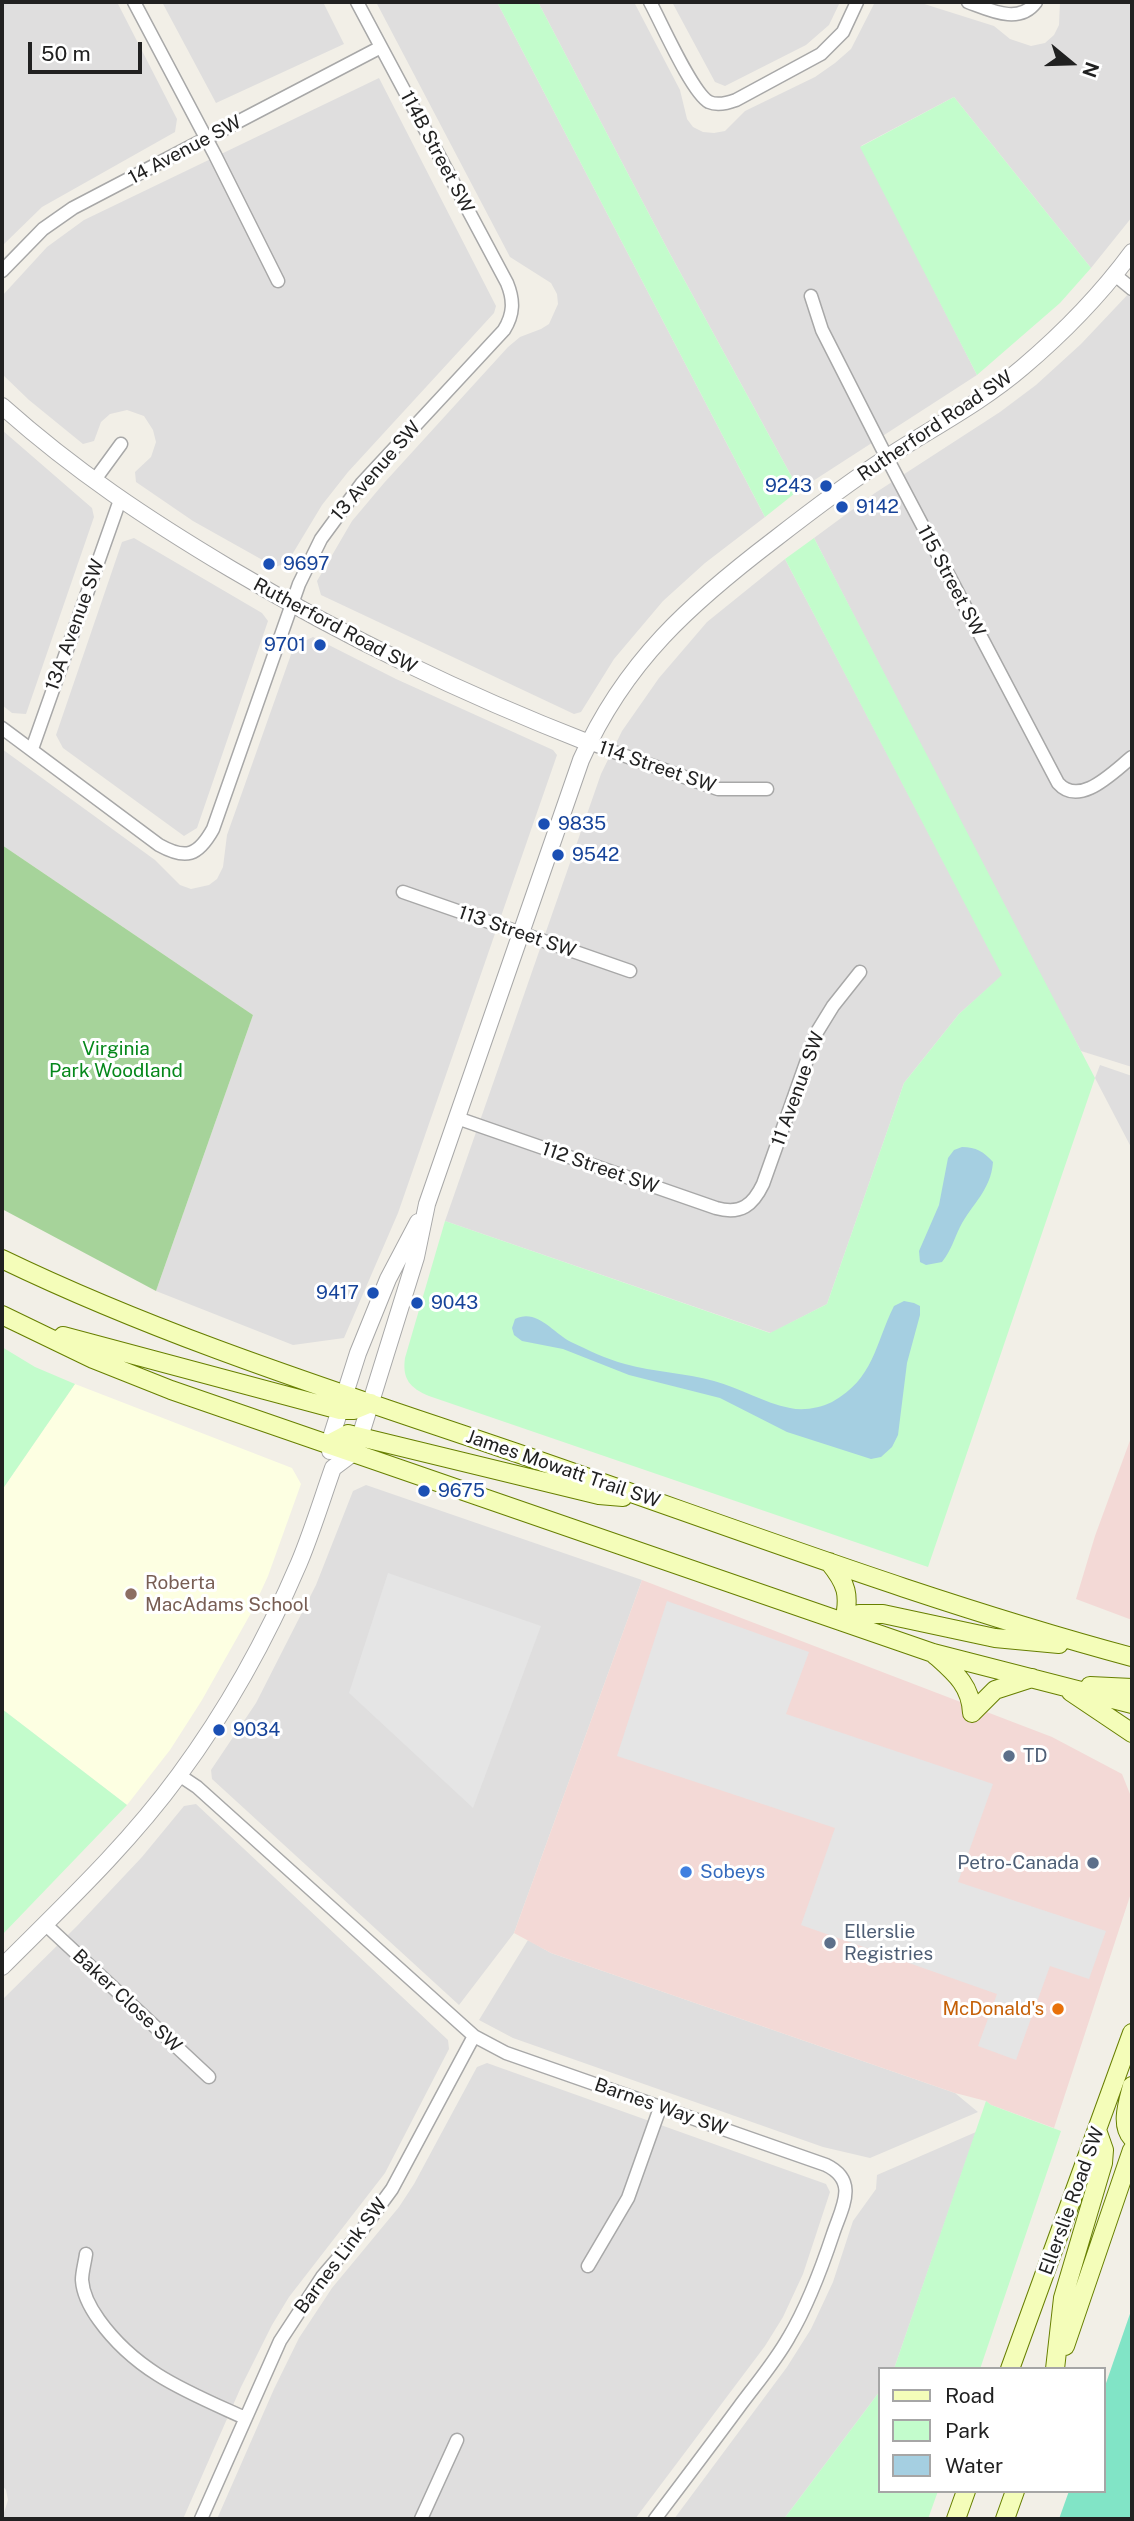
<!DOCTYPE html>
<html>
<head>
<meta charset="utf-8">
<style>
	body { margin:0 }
	#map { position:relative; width:1134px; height:2521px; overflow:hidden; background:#f2efe7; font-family:"Public Sans",sans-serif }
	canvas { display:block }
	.frame { position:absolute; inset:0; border:4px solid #212121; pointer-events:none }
	.legend { position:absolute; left:878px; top:2367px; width:228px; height:126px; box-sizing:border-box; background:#fff; border:2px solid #a6a6a6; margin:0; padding:9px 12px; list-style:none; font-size:21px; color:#212121 }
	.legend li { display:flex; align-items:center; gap:14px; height:35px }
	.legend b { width:35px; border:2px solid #a6a6a6 }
	.north { position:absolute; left:1036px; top:28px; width:70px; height:70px; -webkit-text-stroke:5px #fff; paint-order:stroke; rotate:109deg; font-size:19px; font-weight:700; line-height:28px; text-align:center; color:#212121 }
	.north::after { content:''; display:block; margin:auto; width:24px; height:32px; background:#212121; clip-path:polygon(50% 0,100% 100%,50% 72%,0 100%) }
	.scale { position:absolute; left:28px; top:42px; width:114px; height:32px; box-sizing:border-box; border:4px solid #212121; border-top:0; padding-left:9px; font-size:21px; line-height:24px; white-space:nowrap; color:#212121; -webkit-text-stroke:5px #fff; paint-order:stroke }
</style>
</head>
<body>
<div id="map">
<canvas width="1134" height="2521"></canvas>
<div class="frame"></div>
<ul class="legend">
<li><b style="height:9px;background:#f4fdb9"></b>Road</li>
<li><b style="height:19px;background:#c3fccc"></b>Park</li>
<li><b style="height:19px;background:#a5cfe1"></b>Water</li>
</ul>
<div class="north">N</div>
<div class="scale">50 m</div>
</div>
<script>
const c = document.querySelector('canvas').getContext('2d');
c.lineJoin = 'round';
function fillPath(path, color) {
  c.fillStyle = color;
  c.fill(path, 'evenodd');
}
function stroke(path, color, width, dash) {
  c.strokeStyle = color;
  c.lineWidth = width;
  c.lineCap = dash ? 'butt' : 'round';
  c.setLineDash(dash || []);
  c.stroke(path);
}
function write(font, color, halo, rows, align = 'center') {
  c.font = font + ' "Public Sans",sans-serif';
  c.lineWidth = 6;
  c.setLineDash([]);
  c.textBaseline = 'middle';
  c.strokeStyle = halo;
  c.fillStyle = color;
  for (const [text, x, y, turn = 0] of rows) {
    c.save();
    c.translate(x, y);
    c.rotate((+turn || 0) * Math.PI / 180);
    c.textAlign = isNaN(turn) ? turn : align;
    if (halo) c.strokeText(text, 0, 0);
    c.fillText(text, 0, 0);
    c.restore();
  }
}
fillPath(new Path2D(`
	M2 2H117L177 119 175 132 42 207 2 246Z
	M162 2H323L344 44 216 103Z
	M376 2H497L765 517 705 563 663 601 614 659 581 712 574 714 321 595 317 581 352 521 384 483 508 347 520 337 541 329 549 324 558 304 557 294 551 283 510 257Z
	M538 2H634L680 90 687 119 693 127 703 132 714 133 725 131 745 111 815 77 835 63 851 49 875 2H918L994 26 1010 39 1031 46 1045 43 1054 35 1059 25 1060 2H1132V217L1091 268 954 97 861 146 977 375 799 490 669 252Z
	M672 2H840L829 25 806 45 725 86 715 82Z
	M379 78 496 306 494 313 348 472 322 505 287 563 275 567 193 521 136 482 135 472 151 457 156 442 153 430 144 416 127 410 110 414 101 422 94 441 83 444 29 400 2 374V296L47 247 84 220Z
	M1132 290V1067L1081 1051 1028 953 814 538 875 493 1000 412 1036 385 1081 344Z
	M2 430 92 508 94 517 26 714 12 713 2 705Z
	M134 538 262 613 268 621 197 828 184 836 63 748 56 735 122 542Z
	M785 559 1003 975 959 1014 904 1083 827 1304 771 1333 445 1221 601 774 622 731 659 678 707 622Z
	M313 637 396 679 553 750 557 755 398 1213 344 1338 293 1345 156 1291 253 1015 2 845V749L155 860 180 885 191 889 209 885 217 879 223 867 227 835 294 646Z
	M1100 1065 1132 1076V1149L1095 1078Z
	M366 1485 642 1580 514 1933 459 2005 212 1779 211 1770 256 1703 316 1585 353 1491Z
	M196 1804 448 2040 449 2049 385 2173 289 2297 272 2325 241 2387 183 2519H2L8 2500 6 2490 2 2485V2000L77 1926 142 1857 184 1806Z
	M528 1940 551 1953 955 2093 978 2112 870 2158 823 2147 513 2038 479 2020Z
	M487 2063 826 2184 830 2192 803 2274 783 2317 765 2346 635 2519H217L274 2389 299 2338 332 2288 399 2207 414 2184 477 2067Z
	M976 2132 894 2369H880V2391L784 2519H674L787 2367 811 2329 833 2282 853 2221 876 2189 877 2175Z`), '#dfdede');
fillPath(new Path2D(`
	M1132 1435V1620L1076 1599 1095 1536Z
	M642 1580 1052 1737 1122 1774 1132 1799V1890L1054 2128 991 2105 986 2101 955 2093 551 1953 514 1933Z`), '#f3d9d6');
fillPath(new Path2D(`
	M75 1384 292 1468 301 1484 268 1576 251 1613 202 1700 170 1750 127 1805 2 1709V1490Z`), '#fdffe2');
fillPath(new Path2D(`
	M2 845 253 1015 156 1291 2 1209Z`), '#a6d39a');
fillPath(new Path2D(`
	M497 2H538L669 252 799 490 765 517Z
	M954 97 1091 268 1060 303 977 375 860 147Z
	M814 538 1095 1078 928 1567 429 1396C410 1388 402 1379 405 1358L445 1221 770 1333 827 1304 904 1083 959 1014 1002 975 785 559Z
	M2 1347 35 1367 75 1384 2 1490Z
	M2 1709 127 1805 2 1935Z
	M986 2101 991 2105 1061 2131 980 2369H894Z
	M880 2391V2491H938L928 2519H784Z`), '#c3fccc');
fillPath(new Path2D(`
	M1132 2308V2519H1059L1069 2491H1104V2389Z`), '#81e4c6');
fillPath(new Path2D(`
	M388 1573 541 1626 473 1808 349 1693Z
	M667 1601 809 1652 786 1714 993 1784 958 1882 1106 1931 1089 1979 1050 1966 1016 2060 978 2046 997 1994 801 1925 835 1828 617 1756Z`), '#e5e5e5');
fillPath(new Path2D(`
	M962 1147C976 1147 984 1152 993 1162 991 1190 972 1204 960 1227 954 1239 951 1251 942 1262L926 1265 920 1262 919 1251 939 1205 948 1158 954 1150Z
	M904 1301 914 1303 920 1306V1315L907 1363 898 1435 892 1447 881 1457 871 1459 787 1432 720 1398 629 1375 563 1349 522 1341 514 1335 512 1328 515 1319C537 1308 553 1333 571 1342 588 1350 606 1359 625 1364 654 1372 685 1373 714 1381 740 1388 764 1403 790 1408 803 1411 820 1408 832 1402 874 1379 875 1344 894 1306Z`), '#a5cfe1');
const minor = new Path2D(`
	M134 2 215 155 278 281
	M650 2C661 22 692 93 709 102 718 106 728 103 736 100L821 54 843 32 857 2
	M968 2C990 10 1019 25 1036 2
	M2 271 43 229 73 208 381 47
	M1115 275 1132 289
	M811 296 822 330 887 458 1058 783C1080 808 1114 771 1132 757
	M94 481 121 444
	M2 728 159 845C186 860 198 856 213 829L299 584 321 539 362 483 504 330C514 314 514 300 507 283L357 2
	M589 743 718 789H767
	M32 749 120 500
	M403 892 630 971
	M457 1118 716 1208C741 1215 753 1205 763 1184L817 1032 833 1006 860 972
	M179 1775 197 1787 474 2036 506 2053 826 2165C859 2181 842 2207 833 2234 821 2270 808 2305 789 2337 775 2362 756 2384 739 2407 711 2445 683 2482 655 2519
	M46 1925 209 2077
	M86 2254C85 2262 82 2272 82 2280 83 2295 91 2309 99 2320 137 2373 188 2392 245 2418
	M588 2266 628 2198 660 2108
	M201 2519 280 2341 322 2277 359 2234 392 2189 474 2036
	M421 2519 457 2440`);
const tertiary = new Path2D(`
	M2 406C75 471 147 519 231 569 349 639 461 693 589 743
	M330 1451 329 1444 358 1353 388 1279 418 1222
	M333 1468 353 1453 360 1437 416 1257 427 1204 581 760C625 661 691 603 775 539 811 511 848 483 886 458 932 428 981 403 1023 367 1063 333 1101 294 1132 252
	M2 1967C64 1905 127 1846 179 1775 227 1710 267 1638 299 1563 312 1532 322 1499 333 1468`);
const secondary = new Path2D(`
	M2 1259C174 1342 357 1398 537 1460 734 1528 931 1603 1132 1657
	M2 1315 93 1359 171 1390 933 1653 1132 1704
	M63 1336 340 1410H354L371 1403
	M329 1444 348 1434 599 1495 623 1497
	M829 1562C847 1584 850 1595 844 1622
	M844 1622 859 1614H883L995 1638 1059 1644
	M934 1654C954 1672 971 1685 972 1713
	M1090 1686 1132 1688
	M1071 1692 1132 1733
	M972 1713 995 1690 1032 1678
	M1132 2086C1128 2102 1120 2125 1132 2138
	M1065 2346 1132 2150
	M1010 2369 1132 2033
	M1055 2369 1063 2298 1103 2163 1104 2150 1097 2130
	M956 2519 966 2491
	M1005 2519 1015 2491`);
stroke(minor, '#a8a8a8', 15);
stroke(tertiary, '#a8a8a8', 18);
stroke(secondary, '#677f00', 20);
stroke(minor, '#fff', 12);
stroke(tertiary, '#fff', 16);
stroke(secondary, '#f4fdb9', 18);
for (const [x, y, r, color] of [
	[826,486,7,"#1a4fb4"],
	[842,507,7,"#1a4fb4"],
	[269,564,7,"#1a4fb4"],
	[320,645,7,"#1a4fb4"],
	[544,824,7,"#1a4fb4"],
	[558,855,7,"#1a4fb4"],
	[373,1293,7,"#1a4fb4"],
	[417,1303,7,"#1a4fb4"],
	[424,1491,7,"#1a4fb4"],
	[131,1594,7,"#8d6e63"],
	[219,1730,7,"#1a4fb4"],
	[1009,1756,7,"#5c6f8a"],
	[1093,1863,7,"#5c6f8a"],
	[686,1872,7,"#3f7fe0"],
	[830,1943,7,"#5c6f8a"],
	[1058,2009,7,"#e8710a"]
]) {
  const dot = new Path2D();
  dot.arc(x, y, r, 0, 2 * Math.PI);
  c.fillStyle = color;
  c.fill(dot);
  stroke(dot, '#fff', 2.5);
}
write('19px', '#212121', '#fff', [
	["14 Avenue SW",185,150,-28],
	["114B Street SW",437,152,62],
	["Rutherford Road SW",935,426,-34],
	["13 Avenue SW",376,471,-49],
	["115 Street SW",951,581,62],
	["13A Avenue SW",75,625,-70],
	["Rutherford Road SW",335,626,28],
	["114 Street SW",657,767,19],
	["113 Street SW",517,932,19],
	["11 Avenue SW",798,1089,-70],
	["112 Street SW",600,1168,19],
	["James Mowatt Trail SW",563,1469,19],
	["Baker Close SW",127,2001,43],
	["Barnes Way SW",661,2107,19],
	["Ellerslie Road SW",1072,2201,-70],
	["Barnes Link SW",341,2256,-53]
]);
write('19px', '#164399', '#fff', [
	["9243",812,486,"right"],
	["9142",856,507],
	["9697",283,564],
	["9701",306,645,"right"],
	["9835",558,824],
	["9542",572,855],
	["9417",359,1293,"right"],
	["9043",431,1303],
	["9675",438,1491],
	["9034",233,1730]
], 'left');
write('19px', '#06881b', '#fff', [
	["Virginia",116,1049],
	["Park Woodland",116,1071]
]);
write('19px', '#785e54', '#fff', [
	["Roberta",145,1583],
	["MacAdams School",145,1605]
], 'left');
write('19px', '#4e5e75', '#fff', [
	["TD",1023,1756],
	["Petro-Canada",1079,1863,"right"],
	["Ellerslie",844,1932],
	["Registries",844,1954]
], 'left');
write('19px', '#366cbe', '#fff', [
	["Sobeys",700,1872]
], 'left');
write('19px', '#c56008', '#fff', [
	["McDonald's",1044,2009]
], 'right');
</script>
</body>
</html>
